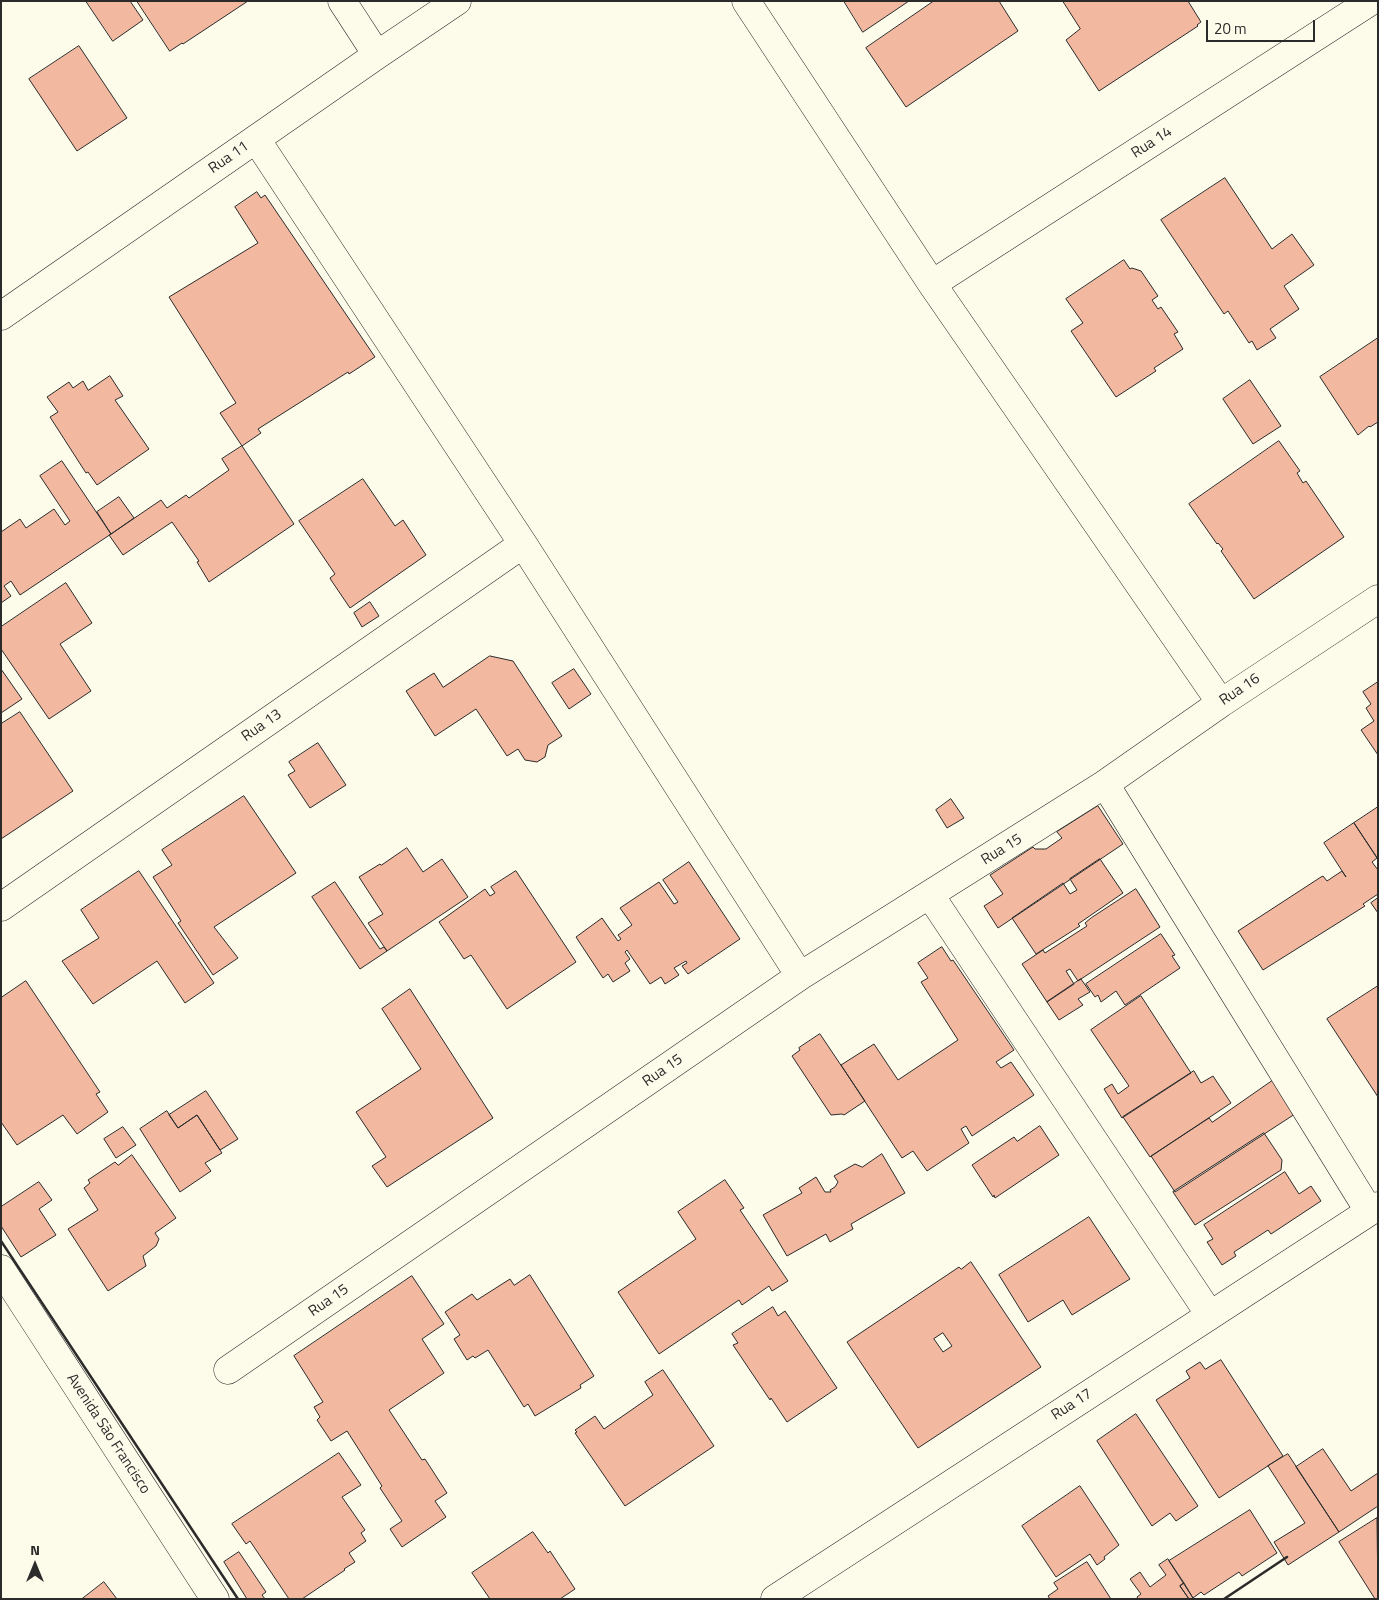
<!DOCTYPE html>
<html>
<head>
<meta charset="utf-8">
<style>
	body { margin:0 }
	#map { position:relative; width:1379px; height:1600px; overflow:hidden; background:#fdfbea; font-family:"Titillium Web",sans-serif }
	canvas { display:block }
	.frame { position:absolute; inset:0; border:2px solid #2b2b2b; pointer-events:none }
	.north { position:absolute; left:10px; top:1540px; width:50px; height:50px; -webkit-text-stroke:4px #fdfbea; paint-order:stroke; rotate:0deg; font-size:14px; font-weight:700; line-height:20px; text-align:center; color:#2b2b2b }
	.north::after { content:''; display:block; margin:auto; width:18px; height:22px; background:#2b2b2b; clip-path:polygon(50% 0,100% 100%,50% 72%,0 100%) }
	.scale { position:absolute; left:1206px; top:20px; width:109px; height:22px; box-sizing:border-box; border:2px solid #2b2b2b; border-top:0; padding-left:6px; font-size:15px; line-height:18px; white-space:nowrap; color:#2b2b2b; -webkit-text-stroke:4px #fdfbea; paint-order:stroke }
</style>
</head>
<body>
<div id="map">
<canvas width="1379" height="1600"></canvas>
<div class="frame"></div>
<div class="north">N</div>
<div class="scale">20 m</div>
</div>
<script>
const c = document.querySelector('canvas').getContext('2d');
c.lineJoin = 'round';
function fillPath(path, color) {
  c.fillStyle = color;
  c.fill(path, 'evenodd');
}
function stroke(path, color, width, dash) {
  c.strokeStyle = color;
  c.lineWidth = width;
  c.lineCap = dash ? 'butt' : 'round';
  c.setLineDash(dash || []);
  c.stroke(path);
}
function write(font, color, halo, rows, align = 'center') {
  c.font = font + ' "Titillium Web",sans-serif';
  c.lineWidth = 4;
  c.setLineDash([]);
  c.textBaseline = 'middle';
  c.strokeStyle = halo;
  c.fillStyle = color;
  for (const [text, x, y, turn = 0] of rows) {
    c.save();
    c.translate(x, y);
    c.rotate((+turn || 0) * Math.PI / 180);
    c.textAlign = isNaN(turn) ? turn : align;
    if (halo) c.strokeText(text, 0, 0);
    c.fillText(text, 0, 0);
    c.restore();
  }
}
const building = new Path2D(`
	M86 1H130L143 20 113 41Z
	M137 1H248L183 44 182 43 170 51Z
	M844 1H909L863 32Z
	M934 1H999L1018 31 906 107 866 48Z
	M1063 1H1188L1201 22 1197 25 1198 26 1099 91 1066 40 1080 29Z
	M79 46 127 118 77 151 29 79Z
	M1225 178 1272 249 1292 234 1314 265 1284 286 1299 309 1270 329 1276 338 1257 350 1252 341 1249 343 1228 311 1224 314 1161 220Z
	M257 192 261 198 265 195 375 357 349 374 348 372 258 429 261 433 242 446 220 413 236 403 169 297 258 243 235 207Z
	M1124 260 1130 269 1132 268 1141 271 1158 296 1152 300 1158 309 1161 307 1178 332 1174 334 1183 349 1154 368 1156 371 1116 397 1071 331 1083 323 1066 299Z
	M1378 338V422L1370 427 1369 426 1358 435 1320 377Z
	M110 376 123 396 115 400 149 449 97 485 88 472 86 473 50 417 58 412 47 397 69 382 73 388 83 381 88 390Z
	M1250 380 1281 426 1253 444 1223 399Z
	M1279 441 1300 471 1297 473 1303 483 1306 481 1344 537 1254 599 1221 551 1223 549 1218 543 1217 544 1189 504Z
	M242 446 294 524 209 582 197 562 199 561 172 522 123 555 109 535 111 534 161 500 167 508 186 495 189 498 229 470 222 459Z
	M62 461 111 534 20 595 11 581 4 586 11 596 1 603V532L20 519 26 528 54 509 65 525 70 521 40 476Z
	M363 479 395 526 403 520 426 555 350 608 331 580 330 578 335 574 299 521Z
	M119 497 134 518 111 534 97 512Z
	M66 583 92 623 60 644 91 691 49 719 1 649V627Z
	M370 602 379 616 362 627 354 613Z
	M490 656 513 661 562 736 548 745 545 757 537 762 525 760 518 749 507 756 476 709 435 736 406 691 434 673 443 687Z
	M1 669 22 699 1 713Z
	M574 669 591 694 569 709 552 683Z
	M1378 682V755L1361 730 1374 721 1366 708 1371 704 1363 692Z
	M20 712 73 791 1 839V724Z
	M318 743 346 785 310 808 288 775 295 771 289 762Z
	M244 796 296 873 214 927 238 958 213 975 178 923 181 921 153 877 172 865 162 850Z
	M951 799 964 818 947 828 936 810Z
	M1098 806 1123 844 998 928 984 906 1003 894 990 875 1033 847 1035 849H1046L1062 838 1057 832Z
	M1378 807V859L1354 823Z
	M1354 823 1377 858 1372 862 1378 870V894L1363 904 1365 906 1263 970 1238 931 1321 877 1323 876 1327 881 1342 871 1346 877 1324 843Z
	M407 848 423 872 442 859 468 897 387 951 368 923 383 914 359 877 380 864 381 865Z
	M1100 859 1123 893 1078 924 1080 926 1036 954 1012 918 1063 883 1070 894 1077 890 1070 879Z
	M689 862 740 939 688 974 682 966 687 963 686 961 674 968 679 975 665 984 661 977 650 984 627 950 625 952 630 959 625 963 630 971 613 982 608 974 603 978 576 937 602 918 618 941 621 939 618 935 632 925 620 908 659 882 674 904 678 902 663 880Z
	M139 871 214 983 185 1003 157 961 93 1004 62 961 99 938 81 910Z
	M516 871 576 962 507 1009 471 955 464 959 439 922 485 889 490 896 495 893 491 887Z
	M335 882 380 949 384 947 387 951 360 969 312 897Z
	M1136 889 1160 927 1078 981 1070 969 1066 971 1074 984 1047 1002 1022 964 1043 950 1045 953 1087 926 1085 923 1091 918Z
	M1378 898V913L1371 903Z
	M1161 934 1175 955 1172 956 1180 968 1125 1005 1116 991 1101 1002 1098 995 1095 997 1086 984Z
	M942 947 951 961 953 960 1014 1050 996 1062 1001 1068 1011 1062 1034 1095 972 1136 966 1126 961 1129 969 1143 927 1171 913 1151 902 1158 841 1065 874 1044 898 1080 958 1040 921 982 928 978 918 963Z
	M1081 979 1090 992 1078 999 1083 1005 1059 1020 1047 1002Z
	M26 981 100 1092 96 1094 108 1112 77 1134 63 1115 17 1145 1 1122V998Z
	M1378 986V1097L1327 1019Z
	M410 989 493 1118 387 1187 372 1166 386 1157 356 1112 421 1069 382 1009Z
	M1141 996 1191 1073 1122 1118 1104 1089 1112 1084 1118 1094 1129 1086 1091 1030Z
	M820 1034 865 1101 844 1115 842 1114 831 1115 792 1056 800 1050 799 1048Z
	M1194 1071 1201 1083 1213 1076 1231 1103 1150 1157 1123 1117Z
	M1275 1079 1298 1112 1175 1192 1151 1156 1209 1118 1212 1122Z
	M206 1091 238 1139 220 1150 197 1115 178 1128 169 1115Z
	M167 1111 178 1128 197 1115 222 1153 205 1163 211 1171 180 1192 140 1129Z
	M1040 1126 1059 1155 995 1198 994 1195 993 1197 972 1165 1014 1137 1017 1141Z
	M123 1127 136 1145 116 1158 104 1139Z
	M1264 1133 1282 1160 1281 1170 1195 1225 1173 1192Z
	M882 1154 905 1193 851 1224 853 1229 830 1242 826 1234 787 1256 763 1215 802 1193 799 1188 816 1177 825 1192H831L830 1190 835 1187 838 1182 834 1176 855 1164 862 1167Z
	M132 1155 176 1218 155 1233 159 1239 156 1246 143 1256 146 1266 108 1291 68 1229 98 1210 84 1188 90 1183 88 1180 115 1162 118 1165Z
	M1285 1172 1299 1194 1311 1186 1321 1201 1271 1234 1268 1230 1234 1252 1236 1256 1222 1265 1207 1242 1213 1239 1204 1225Z
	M725 1180 744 1208 740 1210 788 1281 772 1291 769 1286 742 1305 739 1300 659 1354 618 1292 696 1239 678 1212Z
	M39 1182 52 1200 39 1209 56 1235 21 1257 1 1226V1207Z
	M1089 1217 1130 1279 1072 1315 1063 1300 1028 1322 999 1275Z
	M971 1262 1041 1367 918 1448 847 1342 959 1267 961 1269ZM943 1333 952 1346 943 1352 934 1339Z
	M530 1275 594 1376 580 1385 581 1388 535 1416 528 1404 524 1407 488 1350 475 1358 473 1356 467 1360 454 1339 460 1335 445 1312 472 1294 477 1300 510 1279 514 1285Z
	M412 1276 444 1324 422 1339 444 1373 389 1410 422 1460 425 1459 447 1493 435 1501 446 1517 402 1547 390 1529 402 1521 380 1488 382 1486 347 1431 331 1441 317 1420 320 1417 314 1407 323 1402 294 1356Z
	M773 1307 778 1316 785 1311 837 1388 787 1422 771 1398 770 1400 733 1345 738 1343 732 1334Z
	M1221 1360 1283 1456 1219 1498 1156 1400 1190 1378 1186 1371 1200 1362 1205 1369Z
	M663 1370 714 1446 625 1506 575 1433 577 1432 575 1430 595 1416 604 1429 653 1395 645 1382Z
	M1136 1414 1198 1506 1176 1521 1170 1513 1152 1526 1097 1441Z
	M1323 1449 1351 1491 1378 1473V1506L1339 1532 1296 1467Z
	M339 1453 361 1485 342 1497 365 1530 361 1533 366 1541 349 1553 355 1562 344 1569 345 1570 302 1599H289L250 1541 246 1544 232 1524Z
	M1288 1454 1339 1532 1288 1565 1274 1542 1305 1523 1268 1466Z
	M1080 1486 1119 1545 1104 1557 1105 1559 1097 1565 1090 1554 1056 1577 1022 1526Z
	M1250 1510 1277 1553 1242 1576 1239 1572 1204 1595 1201 1592 1193 1598 1169 1561Z
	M1377 1518 1378 1599H1375L1339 1542Z
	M533 1532 548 1553 550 1551 575 1589 560 1599H490L472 1573Z
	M239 1552 266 1592 262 1595 265 1599H247L224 1562Z
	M1168 1559 1184 1583 1180 1586 1189 1599H1138L1137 1597 1141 1594 1130 1579 1140 1572 1150 1587 1166 1575 1159 1565Z
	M1087 1562 1111 1599H1050L1048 1596 1058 1589 1054 1583Z
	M104 1582 117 1599H82Z
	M1184 1583 1193 1598 1194 1599H1189L1180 1586Z`);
fillPath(building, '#f2b8a0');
stroke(building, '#2b2b2b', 1);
const minor = new Path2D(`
	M342 1 377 55
	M746 1 932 284 1221 703
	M256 139 523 544 800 976
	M932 284 1371 1
	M1 316 377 55 457 1
	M1105 784 1369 1211
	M930 895 1210 1315
	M1 907 523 544
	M228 1370 800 976 1105 784 1221 703 1378 599
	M775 1599 1378 1206`);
const tertiary = new Path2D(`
	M1 1269 215 1599`);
stroke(minor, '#2b2b2b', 29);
stroke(tertiary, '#2b2b2b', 29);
stroke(minor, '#fdfbea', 28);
stroke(tertiary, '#fdfbea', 28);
stroke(new Path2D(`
	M1 1241 238 1599
	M1224 1599 1287 1557`), '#2b2b2b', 2.5);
write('15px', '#2b2b2b', '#fdfbea', [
	["Rua 14",1152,143,-33],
	["Rua 11",229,158,-35],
	["Rua 16",1240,690,-34],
	["Rua 13",262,726,-35],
	["Rua 15",1002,850,-32],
	["Rua 15",663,1071,-35],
	["Rua 15",329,1301,-35],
	["Rua 17",1072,1405,-33],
	["Avenida São Francisco",108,1434,57]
]);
</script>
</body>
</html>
